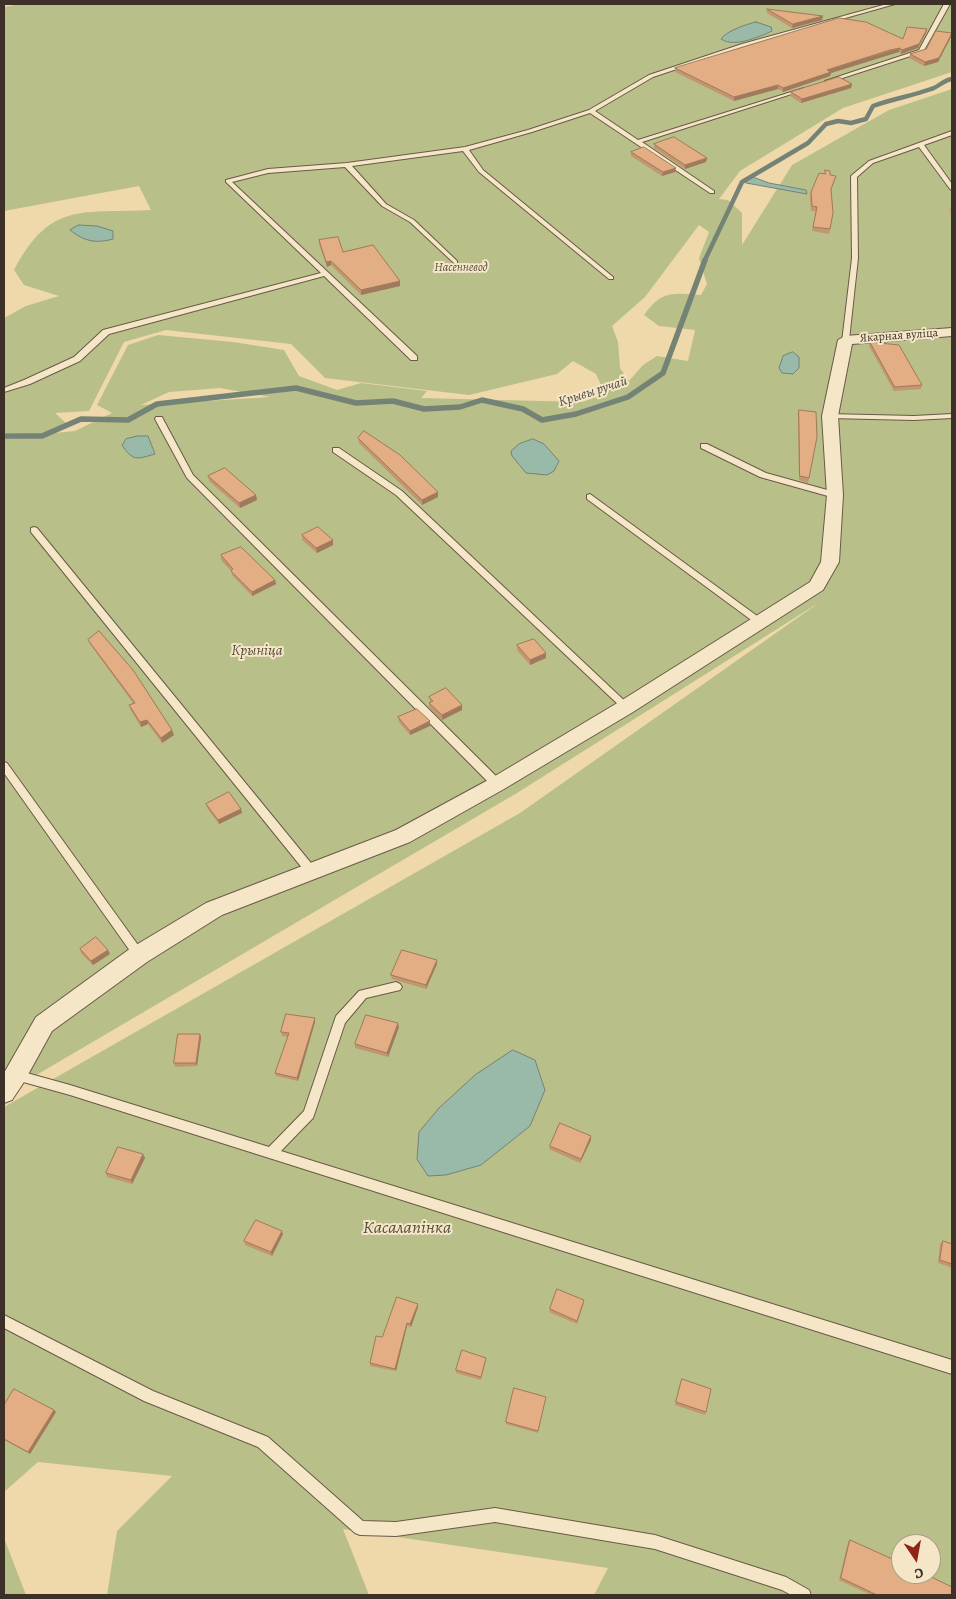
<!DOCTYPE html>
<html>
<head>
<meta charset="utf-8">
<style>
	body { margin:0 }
	#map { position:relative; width:956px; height:1599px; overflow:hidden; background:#efd9aa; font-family:Alegreya,serif }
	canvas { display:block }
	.frame { position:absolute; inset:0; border:5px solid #3c3028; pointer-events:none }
	.north { position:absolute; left:891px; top:1534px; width:50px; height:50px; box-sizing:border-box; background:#f5e6c8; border:1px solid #ab9d88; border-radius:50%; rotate:168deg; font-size:14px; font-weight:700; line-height:20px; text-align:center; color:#3c3028 }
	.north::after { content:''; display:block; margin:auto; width:18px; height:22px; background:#8f2418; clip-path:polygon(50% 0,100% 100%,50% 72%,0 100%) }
</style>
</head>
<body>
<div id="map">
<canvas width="956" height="1599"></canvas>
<div class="frame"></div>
<div class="north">С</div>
</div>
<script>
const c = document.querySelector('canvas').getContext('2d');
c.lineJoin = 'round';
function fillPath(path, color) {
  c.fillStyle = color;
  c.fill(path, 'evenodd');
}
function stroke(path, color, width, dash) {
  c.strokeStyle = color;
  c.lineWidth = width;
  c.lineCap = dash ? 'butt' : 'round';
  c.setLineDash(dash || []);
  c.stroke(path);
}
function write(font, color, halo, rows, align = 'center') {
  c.font = font + ' Alegreya,serif';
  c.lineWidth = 4;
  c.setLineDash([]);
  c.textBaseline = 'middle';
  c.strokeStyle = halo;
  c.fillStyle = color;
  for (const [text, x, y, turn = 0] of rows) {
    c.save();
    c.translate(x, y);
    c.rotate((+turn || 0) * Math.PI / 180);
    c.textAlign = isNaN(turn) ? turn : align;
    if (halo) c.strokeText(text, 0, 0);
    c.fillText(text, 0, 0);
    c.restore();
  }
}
fillPath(new Path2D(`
	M20 4H952V72L843 108 740 171 719 199 728 200 742 213V245L792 165 889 110 952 89V1595H594L608 1568 343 1529 369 1595H107L117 1531 172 1476 38 1462 4 1492V1107L520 813 820 602 517 793 4 1094V437L38 434 4 433V318L26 306 59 296 24 285 14 270C51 200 83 214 151 210L139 186 4 211V7ZM699 225 709 232 699 258 707 284 701 295C672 293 662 290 644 315L659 326 695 330 688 361 657 356 643 365 629 381 620 368 618 342 612 326 645 297ZM166 330 291 344 325 378 469 395 557 374 573 361 596 374 605 394 582 402 421 398 427 391 361 383 337 390 299 376 284 350 233 342 158 335 128 345 97 405 112 413 75 431 43 434 67 424 55 413 89 411 124 342ZM220 388 270 397 141 405 169 392ZM901 1544H931V1574H901Z
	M4 1538 26 1595H4Z`), '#b9bf88');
const water = new Path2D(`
	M756 22 771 27 772 31C759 37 734 48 721 39 726 31 747 24 756 22Z
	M750 176 769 183 806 190 807 194 746 183Z
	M79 225 97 226 113 231V239C95 244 84 241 70 230Z
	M793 352 799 357V368L793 374 782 373 779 368 783 356Z
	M138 436H148L155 454C137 459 133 462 122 445L126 439Z
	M533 439 544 444 559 461 554 471 547 475 526 473 512 456 511 451 519 444Z
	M513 1050 535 1060 545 1090 530 1126 481 1165 446 1175 428 1176 417 1159 419 1132 439 1108 475 1075Z`);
fillPath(water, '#9abaa9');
stroke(water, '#748375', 1);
stroke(new Path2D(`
	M704 262 742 182 808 143 826 124 838 121 851 123 866 119 873 106C892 99 912 96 931 89 939 87 943 80 952 79`), '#748375', 4.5);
stroke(new Path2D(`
	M4 436H42L81 419 128 420 157 404 296 388 356 403 393 401 424 409 460 407 482 400 523 409 542 420 576 414 628 397 663 373 705 260`), '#748375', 5.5);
const service = new Path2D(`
	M887 4H895L746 46 653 77 595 111 638 140 804 88V90L642 142 714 191V193H710L590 113 532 132 469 150 483 170 613 277V279H609L479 172 463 151 352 166 386 204 414 220 457 261V263L455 264 410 222 382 206 345 167 268 173 232 182 417 356V360H411L324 276 109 334 80 361 30 384 4 392V388L24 380 74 357 103 330 321 273 226 182V180L268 169 347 163 465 147 528 130 589 110 649 75 742 44Z
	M944 4H950L923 52 830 82 825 81 919 50Z
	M952 131V135L924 145 952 184V190L950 189 919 147 873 163 857 177 858 258 849 340 842 342 852 258 851 176 869 161Z
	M827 414 914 416 952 414V418L914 420 830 418H827Z
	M156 417H162L163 419 193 475 501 781 502 784 501 787H493L187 478 155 419Z
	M701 444H707L766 473 838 493 839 495 835 498 760 477 701 448Z
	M333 448H339L402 491 629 705 631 707 629 709H623L396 495 333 452Z
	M590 494 764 621 765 623 764 625H758L587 499V495Z
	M34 527 37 528 315 868 316 871 315 874H307L31 532V528Z
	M4 762 7 763 143 952 144 955 143 958 139 960 135 958 4 773Z
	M396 982 400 984 402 987 400 990 366 998 345 1023 313 1118 281 1151 952 1360V1374L70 1095 16 1080 12 1079 10 1075 12 1071 16 1070 70 1085 269 1147 304 1111 336 1016 359 991Z
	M4 1315 153 1391 268 1437 363 1521 396 1522 495 1508 655 1535 786 1577 809 1590 811 1595H791L782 1590 655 1549 495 1522 396 1536 360 1535 355 1533 258 1447 144 1401 4 1328Z`);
const minor = new Path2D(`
	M952 328V336L852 344 838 416 843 495 839 562 823 590 633 712 504 789 410 842 222 915 147 962 52 1031 24 1082 12 1100 4 1103V1073L36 1017 131 948 206 903 396 830 490 779 619 702 810 582 821 562 827 495 822 416 838 340 845 336Z`);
stroke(service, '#695a48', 2);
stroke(minor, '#695a48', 2);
fillPath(service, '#f5e6c8');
fillPath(minor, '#f5e6c8');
fillPath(new Path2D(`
	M767 9 822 20 792 28 767 13Z
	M927 29 926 33 918 48 901 54 899 52 890 54 831 73 830 76 783 92 778 89 734 101 675 72V68L903 39Z
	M952 33 951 37 938 62 924 66 909 58 910 54 926 49Z
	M852 84 851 88 801 103 790 96 791 92Z
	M654 144 707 158 706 162 685 169 654 148Z
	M631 152 675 172 662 176 631 156Z
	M830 175 835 180 831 190 833 213 829 234 812 231 816 211H811L810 197 811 192Z
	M951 206H952V215L950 210Z
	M319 240 400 281V286L361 295 331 265 327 267 319 244Z
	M870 342 922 385 921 389 894 391 869 346Z
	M799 410 817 437 808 483 799 480 798 414Z
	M358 438 438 497 422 505 359 443Z
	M208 476 256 495 257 500 240 508 209 481Z
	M302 535 333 540V545L317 553 302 540Z
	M221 555 275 580 276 584 252 596 232 575 231 571 221 560Z
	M88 640 174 735 162 743 148 724 141 727 130 709 129 705 133 703 90 644Z
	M517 645 546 658 530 665 517 650Z
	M429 697 462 705V710L442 720 429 707V703L430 702V701Z
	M398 717 430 721V726L410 735 399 722Z
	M206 804 241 809 242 813 219 824 207 808Z
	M80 949 110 954 93 965 81 953Z
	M437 960V964L426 989 392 979 391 975Z
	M315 1022 298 1081 276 1076 275 1073 288 1037 282 1036 281 1032Z
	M399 1027 388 1057 355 1048V1044Z
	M200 1034 201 1038 197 1066 175 1067 174 1063Z
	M591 1140 580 1163 549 1149 550 1146Z
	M143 1154 145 1158 132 1184 107 1177 106 1173Z
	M283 1234 272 1256 245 1245 244 1241Z
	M943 1241 952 1244V1268L938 1263 940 1244Z
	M584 1303 577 1324 549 1312 550 1309Z
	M418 1304V1307L411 1327 407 1326 396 1371 370 1366V1363L382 1337Z
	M486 1360 481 1380 456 1373V1370Z
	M682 1379 706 1412 705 1415 675 1405Z
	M546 1397 538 1433 506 1424V1422Z
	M4 1405 56 1412 30 1454 4 1440Z
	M850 1540 952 1595H871L839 1580 848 1542Z`), '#c39671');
fillPath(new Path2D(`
	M823 16 822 20 792 28 793 24Z
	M927 29 926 33 918 48 901 54 902 50Z
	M952 33 951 37 938 62 924 66 925 62Z
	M900 48 899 52 831 73 830 76 783 92V88L827 70Z
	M852 84 851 88 801 103 802 99Z
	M778 85V89L734 101V97Z
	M707 158 706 162 685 169V165Z
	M676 168 675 172 662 176 663 172Z
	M331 261V265L327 267 326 262Z
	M400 281V286L361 295V290Z
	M438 492V497L422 505V500Z
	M256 495 257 500 240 508 239 503Z
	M333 540V545L317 553 316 548Z
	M275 580 276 584 252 596V592Z
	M546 653V658L530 665V660Z
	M462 705V710L442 720V715Z
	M147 720 148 724 141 727 140 722Z
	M430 721V726L410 735V731Z
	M172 730 174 735 162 743 161 738Z
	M241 809 242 813 219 824 218 820Z
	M108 950 110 954 93 965 91 961Z
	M437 960V964L426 989V985Z
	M315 1018V1022L298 1081 297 1078Z
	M398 1023 399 1027 388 1057 387 1053Z
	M200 1034 201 1038 197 1066 196 1063Z
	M591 1136V1140L580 1163 581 1159Z
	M143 1154 145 1158 132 1184 131 1180Z
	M282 1231 283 1234 272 1256 271 1252Z
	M418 1304V1307L411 1327 410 1324Z
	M407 1323V1326L396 1371 395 1369Z
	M54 1410 56 1412 30 1454 28 1452Z`), '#9f7a5c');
const building = new Path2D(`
	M767 9 823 16 793 24Z
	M839 18 866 22 903 39 907 27 927 29 919 44 902 50 900 48 890 50 827 70 831 72 783 88 778 85 734 97 675 68Z
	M936 31 952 33 939 58 925 62 910 54 926 49Z
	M839 77 852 84 802 99 791 92Z
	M674 137 707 158 685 165 654 144Z
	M644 147 676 168 663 172 631 152Z
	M825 170 830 171V175L836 176 831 189 833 213 830 229 813 227 817 207 812 206 811 192 819 173 825 174Z
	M338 237 343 252 373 245 400 281 361 290 331 261 326 262 319 240Z
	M870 342 899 345 922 385 895 387Z
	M799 410 816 412 817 437 809 478 800 476Z
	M364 431 400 455 438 492 422 500 358 438Z
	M225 468 256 495 239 503 208 476Z
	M318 527 333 540 316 548 302 535Z
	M241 547 275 580 252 592 231 571 233 569 221 555Z
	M99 631 133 670 172 730 161 738 147 720 140 722 129 705 135 703 88 640Z
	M534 639 546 653 530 660 517 645Z
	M446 688 462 705 442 715 429 703 433 701 429 697Z
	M417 709 430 721 410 731 398 717Z
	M229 792 241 809 218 820 206 804Z
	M96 937 108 950 91 961 80 949Z
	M402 950 437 960 426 985 391 975Z
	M286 1014 315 1018 297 1078 275 1073 289 1033 281 1032Z
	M366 1015 398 1023 387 1053 355 1044Z
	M178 1034H200L196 1063H174Z
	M560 1123 591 1136 581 1159 550 1146Z
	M118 1147 143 1154 131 1180 106 1173Z
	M256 1220 282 1231 271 1252 244 1241Z
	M943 1241 952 1244V1264L940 1260Z
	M557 1289 584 1300 577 1321 550 1309Z
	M397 1297 418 1304 410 1324 407 1323 395 1369 370 1363 376 1336 382 1337Z
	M462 1350 486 1358 481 1377 456 1370Z
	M682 1379 711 1389 706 1412 676 1402Z
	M514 1388 546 1397 538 1431 506 1422Z
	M14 1389 54 1410 28 1452 4 1439V1405Z
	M850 1540 901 1563V1574H925L952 1587V1595H877L841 1578Z`);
fillPath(building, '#e3ae83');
stroke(building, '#9f7a5c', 1);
write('italic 12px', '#554d3b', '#f5e6c8', [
	["Насенневод",461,268]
]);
write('12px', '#3c3028', '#f5e6c8', [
	["Якарная вуліца",899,336,-4]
]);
write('italic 14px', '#4f4c42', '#f5e6c8', [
	["Крывы ручай",593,392,-18]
]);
write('italic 15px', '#554d3b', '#f5e6c8', [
	["Крыніца",257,651]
]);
write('italic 18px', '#554d3b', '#f5e6c8', [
	["Касалапінка",407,1229]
]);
</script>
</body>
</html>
